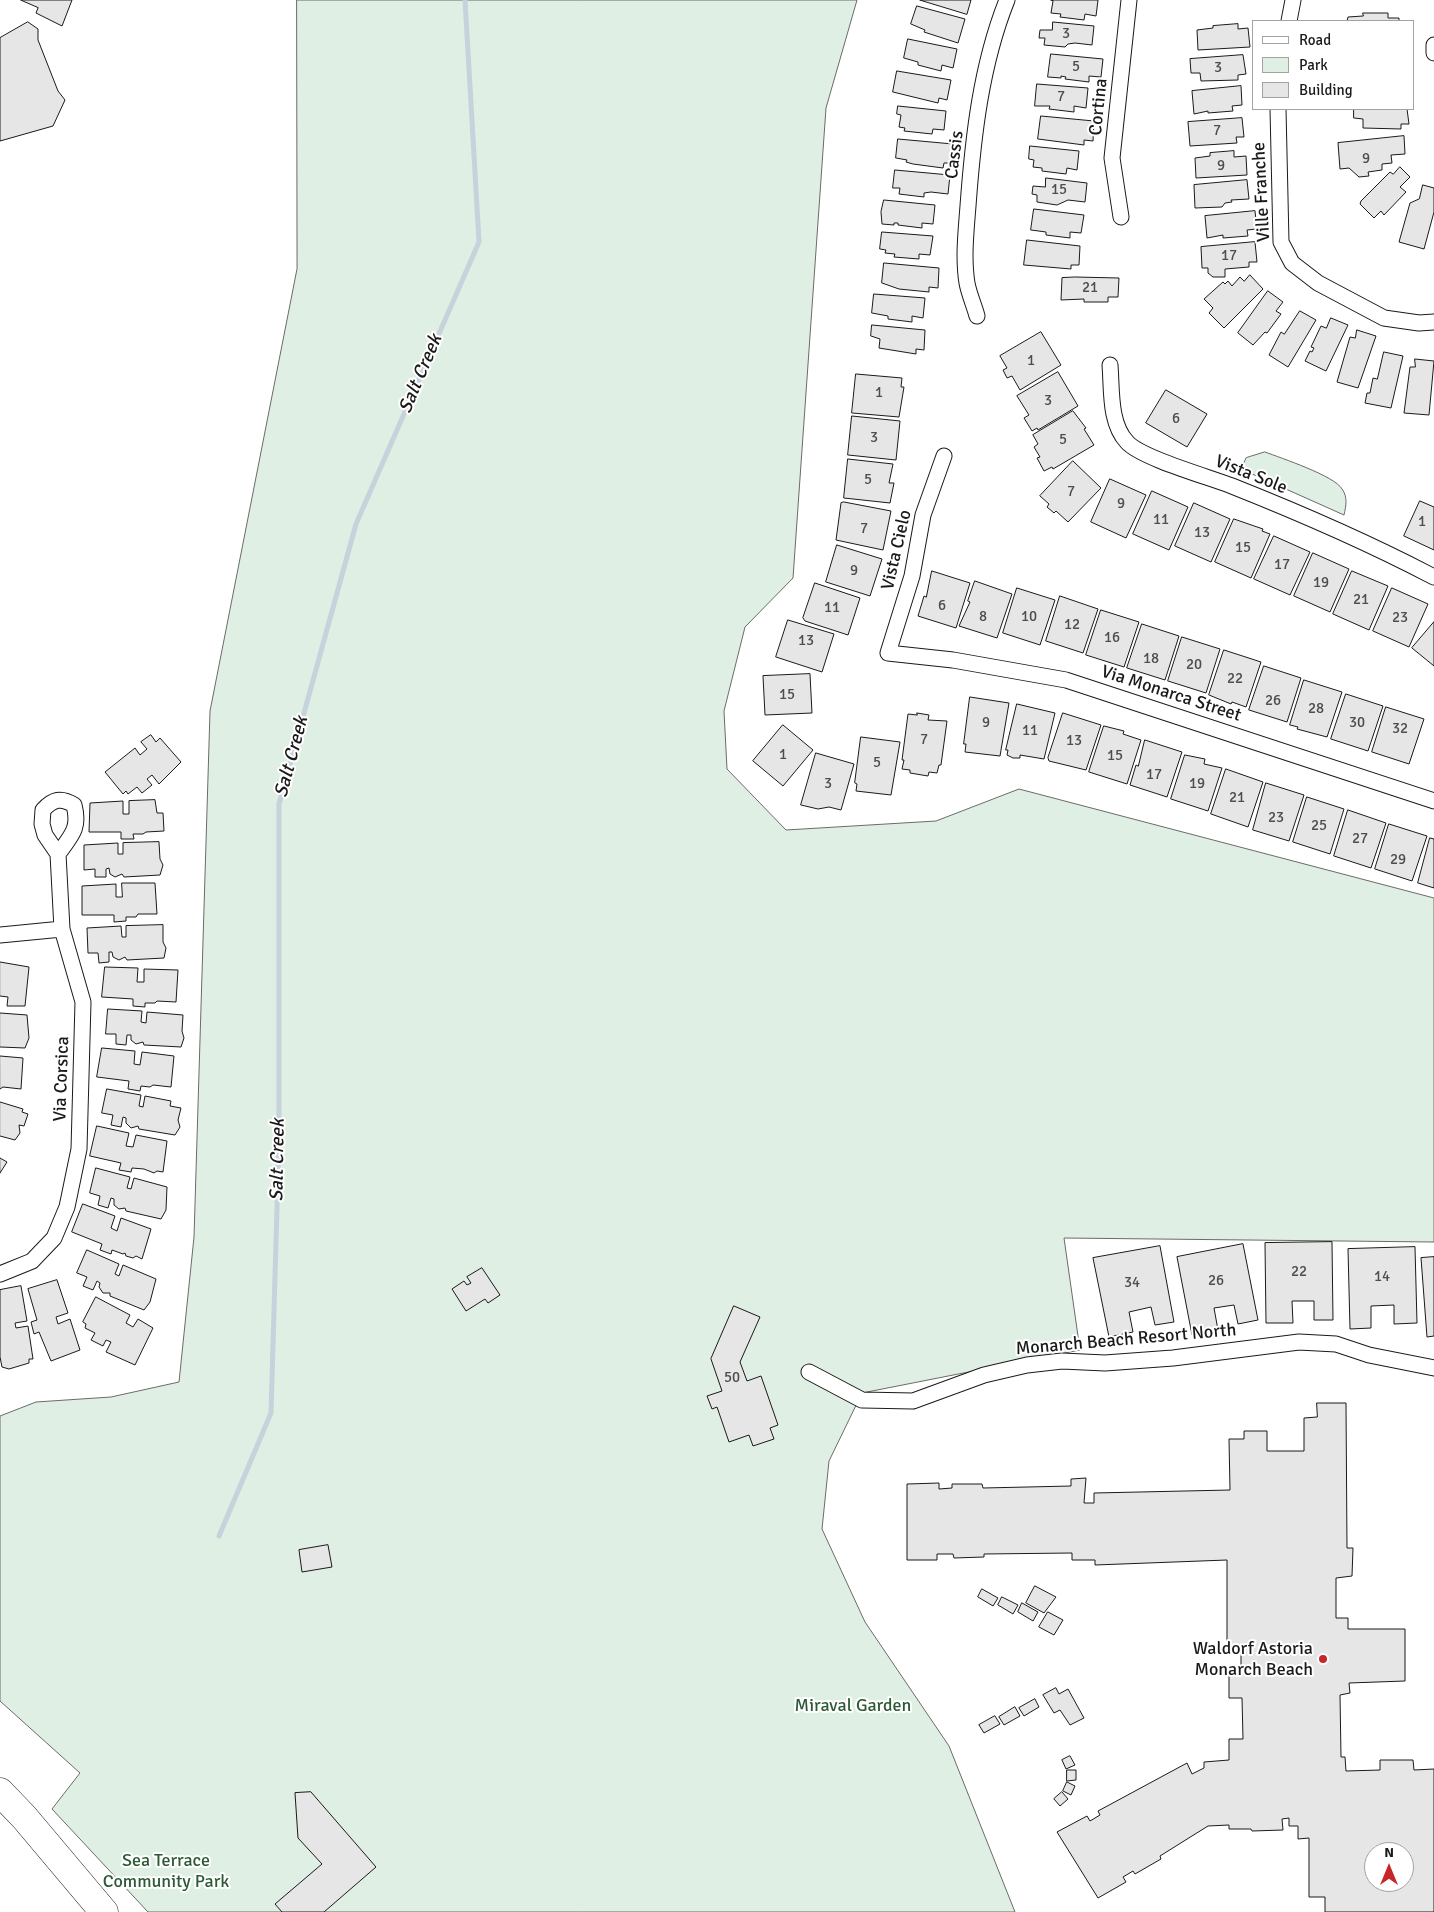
<!DOCTYPE html>
<html>
<head>
<meta charset="utf-8">
<style>
	body { margin:0 }
	#map { position:relative; width:1434px; height:1912px; overflow:hidden; background:#fff; font-family:Signika,sans-serif }
	canvas { display:block }
	.legend { position:absolute; left:1252px; top:20px; width:162px; height:90px; box-sizing:border-box; background:#fff; border:1px solid #a3a3a3; margin:0; padding:6px 9px; list-style:none; font-size:15px; color:#1a1a1a }
	.legend li { display:flex; align-items:center; gap:10px; height:25px }
	.legend b { width:25px; border:1px solid #a3a3a3 }
	.north { position:absolute; left:1364px; top:1842px; width:50px; height:50px; box-sizing:border-box; background:#fff; border:1px solid #a3a3a3; border-radius:50%; rotate:0deg; font-size:14px; font-weight:700; line-height:20px; text-align:center; color:#1a1a1a }
	.north::after { content:''; display:block; margin:auto; width:18px; height:22px; background:#c62828; clip-path:polygon(50% 0,100% 100%,50% 72%,0 100%) }
</style>
</head>
<body>
<div id="map">
<canvas width="1434" height="1912"></canvas>
<ul class="legend">
<li><b style="height:6px;background:#fff"></b>Road</li>
<li><b style="height:14px;background:#e0efe3"></b>Park</li>
<li><b style="height:14px;background:#e6e6e6"></b>Building</li>
</ul>
<div class="north">N</div>
</div>
<script>
const c = document.querySelector('canvas').getContext('2d');
c.lineJoin = 'round';
function fillPath(path, color) {
  c.fillStyle = color;
  c.fill(path, 'evenodd');
}
function stroke(path, color, width, dash) {
  c.strokeStyle = color;
  c.lineWidth = width;
  c.lineCap = dash ? 'butt' : 'round';
  c.setLineDash(dash || []);
  c.stroke(path);
}
function write(font, color, halo, rows, align = 'center') {
  c.font = font + ' Signika,sans-serif';
  c.lineWidth = 4;
  c.setLineDash([]);
  c.textBaseline = 'middle';
  c.strokeStyle = halo;
  c.fillStyle = color;
  for (const [text, x, y, turn = 0] of rows) {
    c.save();
    c.translate(x, y);
    c.rotate((+turn || 0) * Math.PI / 180);
    c.textAlign = isNaN(turn) ? turn : align;
    if (halo) c.strokeText(text, 0, 0);
    c.fillText(text, 0, 0);
    c.restore();
  }
}
const green = new Path2D(`
	M297 0H857L826 108 793 578 745 627 724 711 727 769 786 830 936 821 1019 789 1434 898V1242L1064 1238 1080 1350 862 1393 829 1461 822 1529 865 1622 949 1746 1015 1912H148L52 1809 80 1773 0 1701V1416L36 1402 111 1397 179 1382 194 1237 210 711 297 269Z
	M1265 452C1281 458 1335 476 1342 489 1348 497 1346 506 1344 515L1241 469 1246 458Z`);
fillPath(green, '#e0efe3');
stroke(green, '#6a6a6a', 1);
stroke(new Path2D(`
	M219 1536 271 1413 279 1140V804L356 524 479 242 465 0`), '#c6d2dc', 5);
const building = new Path2D(`
	M21 0H72L62 26 36 13 38 8Z
	M920 0H971L967 14Z
	M1051 0H1098L1096 16 1085 14 1084 20 1060 17 1061 14 1051 13 1053 1Z
	M917 6 965 19 958 43 924 32 925 30 911 24Z
	M1363 13H1388V18H1399V21H1347L1348 17 1363 16Z
	M28 22 38 29V40L58 91 65 100 53 126 0 141V38Z
	M1053 22 1094 26 1092 45 1075 43 1068 44 1065 47 1044 45 1045 38H1039L1040 30H1052Z
	M1238 24V29L1248 28 1250 47 1198 50 1197 30 1213 28V26Z
	M908 39 957 49 953 68 942 65 941 71 918 65V62L904 58Z
	M1051 54 1103 59 1101 77 1089 76V82L1065 79 1066 77 1061 76V78L1048 77Z
	M1243 55 1246 74 1238 75V80L1201 81 1200 73H1191L1190 59Z
	M897 71 951 80 947 100 939 98 938 103 893 92Z
	M1037 84 1088 88 1086 108 1074 106V112L1049 109 1050 106H1035Z
	M1241 86 1242 105 1232 106 1233 111 1208 113V111L1194 114 1192 91Z
	M898 106 946 111 944 130 933 129 932 134 904 131 905 128 899 127 901 115 897 114Z
	M1354 109H1407L1409 124H1401V129L1363 128V119L1354 118Z
	M1041 116 1094 121 1093 141 1084 140V145L1038 139Z
	M1242 118 1244 137H1236L1237 143 1190 146 1188 122Z
	M1404 136 1405 154 1391 155 1392 163 1382 164V170L1368 172 1369 176 1359 177 1349 168 1340 169 1338 143Z
	M898 139 953 144 951 163H944L943 168 913 164 906 162 907 160 896 158Z
	M1030 146 1079 151 1077 170 1067 168 1066 174 1042 171V168L1033 167 1034 160 1029 159Z
	M1234 151V157L1246 156 1247 175 1196 178 1195 158 1210 156V153Z
	M1400 167 1410 177 1400 187 1406 192 1384 215 1381 211 1374 218 1360 204 1361 201 1390 172 1393 174Z
	M895 170 950 175 948 194 931 192 924 193V197L899 194 900 188H893Z
	M1046 178 1087 183 1085 202 1068 200 1057 205 1037 202V195L1032 194 1033 186 1045 187Z
	M1247 180 1249 199 1231 200 1232 202 1225 203 1222 207 1195 208 1194 185Z
	M1423 185 1434 188V212L1424 249 1399 242 1410 203 1419 199Z
	M884 200 935 205 933 224 922 223V228L898 225V223H894V225L882 224 881 212Z
	M1034 209 1084 215 1081 233 1070 232V238L1046 235V232L1031 230Z
	M1255 211 1257 229 1247 230 1248 236 1223 238V235L1207 238 1205 216Z
	M882 232 933 236 930 255 919 254V259L894 257 895 254 885 253 886 250 880 249Z
	M1027 240 1080 246 1079 265H1071V269L1024 265Z
	M1255 242 1257 262H1249V267L1225 269V277H1213L1208 273V268H1202L1201 247Z
	M884 263 939 268 938 288 929 287V292L899 289 882 283Z
	M1250 275 1263 289 1224 328 1209 313 1213 308 1204 299 1223 282 1225 284 1228 281 1232 286 1240 277 1244 281Z
	M1075 277 1119 278 1118 297H1108V302H1084V299L1061 300 1062 278Z
	M1268 291 1283 302 1276 311 1281 314 1267 333 1265 332 1253 345 1238 333Z
	M874 294 925 298 923 318 912 316V322L888 319V316L872 313Z
	M1300 311 1316 320 1288 367 1269 355 1281 332 1284 334Z
	M1331 318 1348 325 1326 371 1305 361 1310 351 1312 352 1314 348 1311 347 1321 326 1326 328Z
	M872 325 925 330 924 350 916 349V354L879 348 880 339 871 336Z
	M1357 330 1376 336 1358 388 1337 382 1350 337 1355 338Z
	M1041 332 1061 365 1020 390 1012 376 1007 378 1003 370 1007 368 1000 356Z
	M1384 352 1403 356 1391 408 1365 403 1367 393H1370L1373 378 1377 379Z
	M1415 359 1434 361 1429 415 1404 413 1410 367H1415Z
	M1058 372 1078 406 1038 430 1037 428 1032 431 1024 418 1029 415 1017 396Z
	M856 374 902 378 901 387H904L899 417 852 413Z
	M1166 390 1207 414 1187 447 1146 423Z
	M1073 411 1086 428 1084 429 1094 445 1053 469 1052 467 1044 471 1037 458 1040 457 1034 447 1038 444 1033 435Z
	M852 416 900 421 896 460 848 455Z
	M848 459 893 464 889 483H894L890 503 844 498Z
	M1073 461 1101 488 1068 522 1056 511 1054 513 1047 507 1049 504 1040 496Z
	M1110 479 1146 495 1126 538 1091 522Z
	M1152 491 1188 507 1169 550 1133 534Z
	M1420 501 1434 507V550L1404 536Z
	M844 502 891 511 883 550 836 540 841 503Z
	M1194 503 1230 519 1211 562 1175 546Z
	M1234 519 1263 529 1262 531 1270 534 1251 578 1215 562Z
	M1274 536 1310 552 1290 595 1254 579Z
	M837 545 882 559 870 596 826 582Z
	M1313 553 1349 569 1330 612 1294 596Z
	M932 571 970 583 956 628 918 616 924 596 926 597Z
	M1352 571 1388 586 1369 630 1333 614Z
	M975 581 1012 594 997 638 959 626 970 602 968 601Z
	M815 583 860 598 848 635 805 621 803 618Z
	M1017 588 1055 600 1040 645 1003 633Z
	M1392 588 1428 604 1409 647 1373 631Z
	M1060 596 1098 609 1083 653 1046 641Z
	M1101 610 1139 622 1124 667 1086 655Z
	M788 620 834 634 822 672 776 657Z
	M1434 622V666L1412 648Z
	M1142 624 1179 636 1165 680 1127 668Z
	M1182 637 1220 649 1206 693 1168 681Z
	M1224 650 1261 662 1246 707 1232 702 1231 704 1209 695Z
	M1264 666 1301 678 1287 722 1249 710Z
	M810 674 812 713 765 715 763 676Z
	M1304 680 1342 692 1327 737 1297 729 1298 727 1290 725Z
	M1346 694 1383 706 1368 751 1331 739Z
	M970 697 1009 703 1000 756 965 752 966 744H964Z
	M1017 704 1055 713 1044 759 1020 755V758H1013L1007 755 1008 750H1006Z
	M1386 707 1424 719 1409 764 1372 752Z
	M917 713 929 715 928 720 947 721 941 765H939L937 773 929 772 928 776 910 773V770L902 769 904 760H902L908 714 917 715Z
	M1063 713 1101 725 1086 770 1049 761 1048 758Z
	M783 725 813 750 783 786 753 761Z
	M1104 726 1124 731 1123 734 1141 740 1127 784 1089 772Z
	M151 735 156 742 160 738 181 762 159 784 152 775 147 779 152 785 142 793 137 787 128 794 126 791 123 794 105 772 135 748 140 755 147 749 141 742Z
	M861 737 900 742 891 795 856 791 857 784 855 783Z
	M1145 740 1182 752 1167 797 1130 785 1136 765 1138 766Z
	M816 753 854 764 841 810 829 807 818 809 801 805Z
	M1185 755 1205 759 1204 764 1222 768 1208 811 1171 799Z
	M1226 769 1263 782 1248 827 1211 814Z
	M1266 783 1304 795 1289 841 1253 830Z
	M1307 797 1344 809 1330 854 1293 842Z
	M155 800 157 813H163L164 831 146 832 143 834H133L134 839H121V832H89L90 803 123 801V814H129V801Z
	M1348 810 1386 823 1371 868 1334 856Z
	M1389 824 1427 836 1412 881 1375 869Z
	M1430 838 1434 839V888L1418 883Z
	M159 842 160 859 163 865 160 875 124 877 122 874 115 877 110 874 109 868 106 869V877H95V869L84 870V845L118 843V854H123V843Z
	M122 883H155L157 914H138L136 917H126V921L114 922V915H82V886L116 884V897H122Z
	M163 925V942L166 948 164 958 127 960 125 957 119 960 113 957 112 952H109V962L99 963 98 953H88L87 928 121 926 122 937H126V926Z
	M0 962 29 967 25 1006H7L8 997 0 996Z
	M105 967 138 968 137 982H144V969L178 970 176 1002 157 1001 155 1003H145V1007L133 1006V999L102 997Z
	M108 1009 142 1011 141 1022 146 1023 147 1012 183 1015 182 1031 184 1038 181 1047 144 1045 143 1042 136 1044 131 1040V1035H127L126 1045 116 1044V1034H106Z
	M0 1013 27 1015 29 1038 25 1048 0 1047Z
	M102 1048 135 1051 134 1064 140 1065 142 1052 174 1056 171 1087 153 1085 150 1087 141 1086 140 1091 128 1089 129 1081 97 1077Z
	M0 1056 23 1058 21 1089 3 1087 0 1089Z
	M107 1089 141 1095 139 1106 143 1107 145 1096 171 1101 170 1106 181 1108 178 1120 180 1127 175 1135 139 1129 138 1126 131 1128 126 1123V1118L123 1117 121 1127 111 1125 113 1115 102 1113Z
	M0 1102 23 1109 22 1112 28 1114 24 1126 19 1125 20 1133 15 1140 0 1136Z
	M97 1126 129 1133 126 1146 133 1147 136 1135 167 1141 163 1172 157 1171 154 1173 144 1169 132 1168 131 1172 119 1170 121 1163 90 1156Z
	M0 1158 7 1162 0 1173Z
	M96 1168 130 1177 127 1188 131 1189 134 1178 167 1187 166 1210 161 1219 126 1211 125 1208 119 1209 114 1205V1199L111 1198 108 1208 98 1205 100 1196 90 1193Z
	M83 1204 115 1216 111 1228 117 1231 121 1218 151 1229 142 1259 136 1256 133 1258 126 1256 125 1253 123 1254 112 1250 111 1254 100 1250 102 1244 72 1232Z
	M1332 1242 1333 1320H1314V1301H1292L1293 1323H1266L1265 1243Z
	M1243 1244 1258 1320 1238 1324 1234 1305 1214 1308 1218 1330 1192 1335 1177 1257Z
	M1160 1246 1174 1322 1155 1325 1151 1307 1129 1312 1133 1332 1109 1337 1093 1258Z
	M1415 1247 1417 1323 1394 1324V1305L1371 1306V1328L1350 1329 1348 1249Z
	M87 1250 119 1264 115 1274 119 1276 123 1265 156 1279 150 1302 144 1310 110 1296V1293H103L99 1287 100 1283 97 1281 93 1290 83 1286 87 1277 77 1273Z
	M1434 1257V1336L1427 1337 1421 1258Z
	M482 1268 500 1295 488 1303 485 1299 466 1311 452 1289 464 1281 467 1285 471 1283 467 1277Z
	M57 1280 68 1313 56 1317 58 1324 70 1319 80 1350 51 1361 39 1332 34 1334 31 1322 37 1320 28 1289Z
	M21 1286 27 1321 15 1323 16 1328 28 1326 33 1359H29V1363L9 1369 2 1367 0 1357V1290Z
	M96 1297 130 1315 126 1323 133 1327 138 1319 153 1328 135 1365 106 1352 111 1342 106 1340 103 1346 91 1340 95 1333 85 1328 86 1324 83 1322Z
	M734 1306 760 1317 740 1362 747 1381 761 1376 778 1425 770 1428 774 1439 753 1446 749 1435 729 1442 717 1407 712 1409 707 1396 722 1391 711 1359Z
	M1317 1403H1346L1347 1548H1353L1352 1576 1336 1578V1618H1348V1629H1405V1681L1349 1683 1350 1693 1340 1695 1341 1757H1345L1346 1771 1380 1770V1760H1413L1414 1770 1434 1769V1912H1325V1897H1309V1838L1298 1839V1826H1289V1818L1282 1819 1283 1830 1252 1831 1251 1829H1229V1825L1208 1826 1160 1856 1161 1859 1135 1874 1133 1871 1123 1877 1126 1882 1098 1898 1057 1832 1087 1816 1090 1821 1100 1815 1098 1811 1187 1763 1192 1774 1204 1768V1762L1229 1760V1739H1243L1242 1698H1229V1668H1241V1651H1227V1560L1095 1565V1560H1072V1553L984 1554V1557L954 1558 953 1554H937V1560H907V1484L939 1483V1489L952 1488V1484H982L983 1488 1071 1486V1479L1086 1478 1084 1503H1094V1493L1230 1490 1229 1439H1244V1431H1267V1451H1304V1418L1317 1417ZM1374 1852H1404V1882H1374Z
	M328 1545 332 1567 302 1572 299 1550Z
	M1035 1586 1056 1597 1044 1613 1026 1603Z
	M982 1589 998 1598 993 1606 978 1597Z
	M1002 1597 1018 1605 1013 1614 998 1605Z
	M1022 1603 1038 1612 1033 1621 1018 1612Z
	M1048 1612 1063 1620 1054 1635 1039 1627Z
	M1056 1688 1059 1694 1068 1689 1084 1718 1070 1725 1060 1710 1054 1713 1043 1695Z
	M1035 1699 1039 1707 1024 1716 1019 1708Z
	M1015 1707 1020 1716 1004 1725 999 1717Z
	M995 1716 1000 1724 984 1733 979 1725Z
	M1070 1756 1075 1765 1066 1769 1062 1760Z
	M1067 1770H1076V1780L1067 1781Z
	M1067 1782 1075 1786 1071 1795 1063 1791Z
	M311 1792 376 1867 324 1912H282L275 1904 322 1864 298 1838 295 1793Z
	M1062 1792 1068 1799 1060 1806 1054 1799Z`);
fillPath(building, '#e6e6e6');
stroke(building, '#1a1a1a', 1);
const street = new Path2D(`
	M1289 21 1293 0
	M1434 45V53
	M1278 109 1281 242 1292 263 1318 283 1384 318 1419 323 1434 322
	M1121 217 1112 158 1129 0
	M977 316C974 305 969 294 967 283 963 258 966 232 968 206 973 137 981 65 1007 0
	M1110 365C1112 389 1109 423 1127 442 1141 458 1209 477 1232 486 1300 513 1369 543 1434 577
	M944 456 923 515 912 576 888 653 953 660 1066 680 1434 801
	M0 935 62 929
	M0 1274 32 1261 54 1238 67 1207 79 1149 83 1002 62 929 58 854 45 835 42 824 43 810C53 799 61 797 74 805 80 828 72 835 58 854
	M809 1372 862 1400 913 1401 984 1375 1027 1365 1062 1361 1105 1363 1173 1358 1299 1342 1336 1344 1369 1355 1434 1368`);
const highway = new Path2D(`
	M0 1792 24 1817 104 1912`);
stroke(street, '#1a1a1a', 17);
stroke(highway, '#1a1a1a', 29);
stroke(street, '#fff', 15);
stroke(highway, '#fff', 28);
for (const [x, y, r, color] of [
	[1323,1659,5,"#c62828"]
]) {
  const dot = new Path2D();
  dot.arc(x, y, r, 0, 2 * Math.PI);
  c.fillStyle = color;
  c.fill(dot);
  stroke(dot, '#fff', 2);
}
write('15px', '#4d4d4d', null, [
	["3",1066,34],
	["5",1076,67],
	["3",1218,68],
	["7",1061,97],
	["7",1217,131],
	["9",1366,159],
	["9",1221,166],
	["15",1059,190],
	["17",1229,256],
	["21",1090,288],
	["1",1031,361],
	["1",879,393],
	["3",1048,401],
	["6",1176,419],
	["3",874,438],
	["5",1063,440],
	["5",868,480],
	["7",1071,492],
	["9",1121,504],
	["11",1161,520],
	["1",1422,522],
	["7",864,529],
	["13",1202,533],
	["15",1243,548],
	["17",1282,565],
	["9",854,571],
	["19",1321,583],
	["21",1361,600],
	["6",942,606],
	["11",832,608],
	["8",983,617],
	["10",1029,617],
	["23",1400,618],
	["12",1072,625],
	["16",1112,638],
	["13",806,641],
	["18",1151,659],
	["20",1194,665],
	["22",1235,679],
	["15",787,695],
	["26",1273,701],
	["28",1316,709],
	["9",986,723],
	["30",1357,723],
	["32",1400,729],
	["11",1030,731],
	["7",924,740],
	["13",1074,741],
	["1",783,755],
	["15",1115,756],
	["5",877,763],
	["17",1154,775],
	["3",828,784],
	["19",1197,784],
	["21",1237,798],
	["23",1276,818],
	["25",1319,826],
	["27",1360,839],
	["29",1398,860],
	["22",1299,1272],
	["14",1382,1277],
	["26",1216,1281],
	["34",1132,1283],
	["50",732,1378]
]);
write('18px', '#1a1a1a', '#fff', [
	["Cortina",1099,107,-84],
	["Cassis",955,155,-83],
	["Ville Franche",1262,192,-93],
	["Vista Sole",1251,475,22],
	["Vista Cielo",897,550,-77],
	["Via Monarca Street",1171,694,18],
	["Via Corsica",62,1079,-88],
	["Monarch Beach Resort North",1126,1340,-5]
]);
write('18px', '#1a1a1a', '#fff', [
	["Waldorf Astoria",1313,1649],
	["Monarch Beach",1313,1670]
], 'right');
write('18px', '#2b5a34', '#fff', [
	["Miraval Garden",853,1706],
	["Sea Terrace",166,1861],
	["Community Park",166,1882]
]);
write('italic 19px', '#1a1a1a', '#fff', [
	["Salt Creek",421,374,-67],
	["Salt Creek",292,757,-75],
	["Salt Creek",278,1160,-89]
]);
</script>
</body>
</html>
